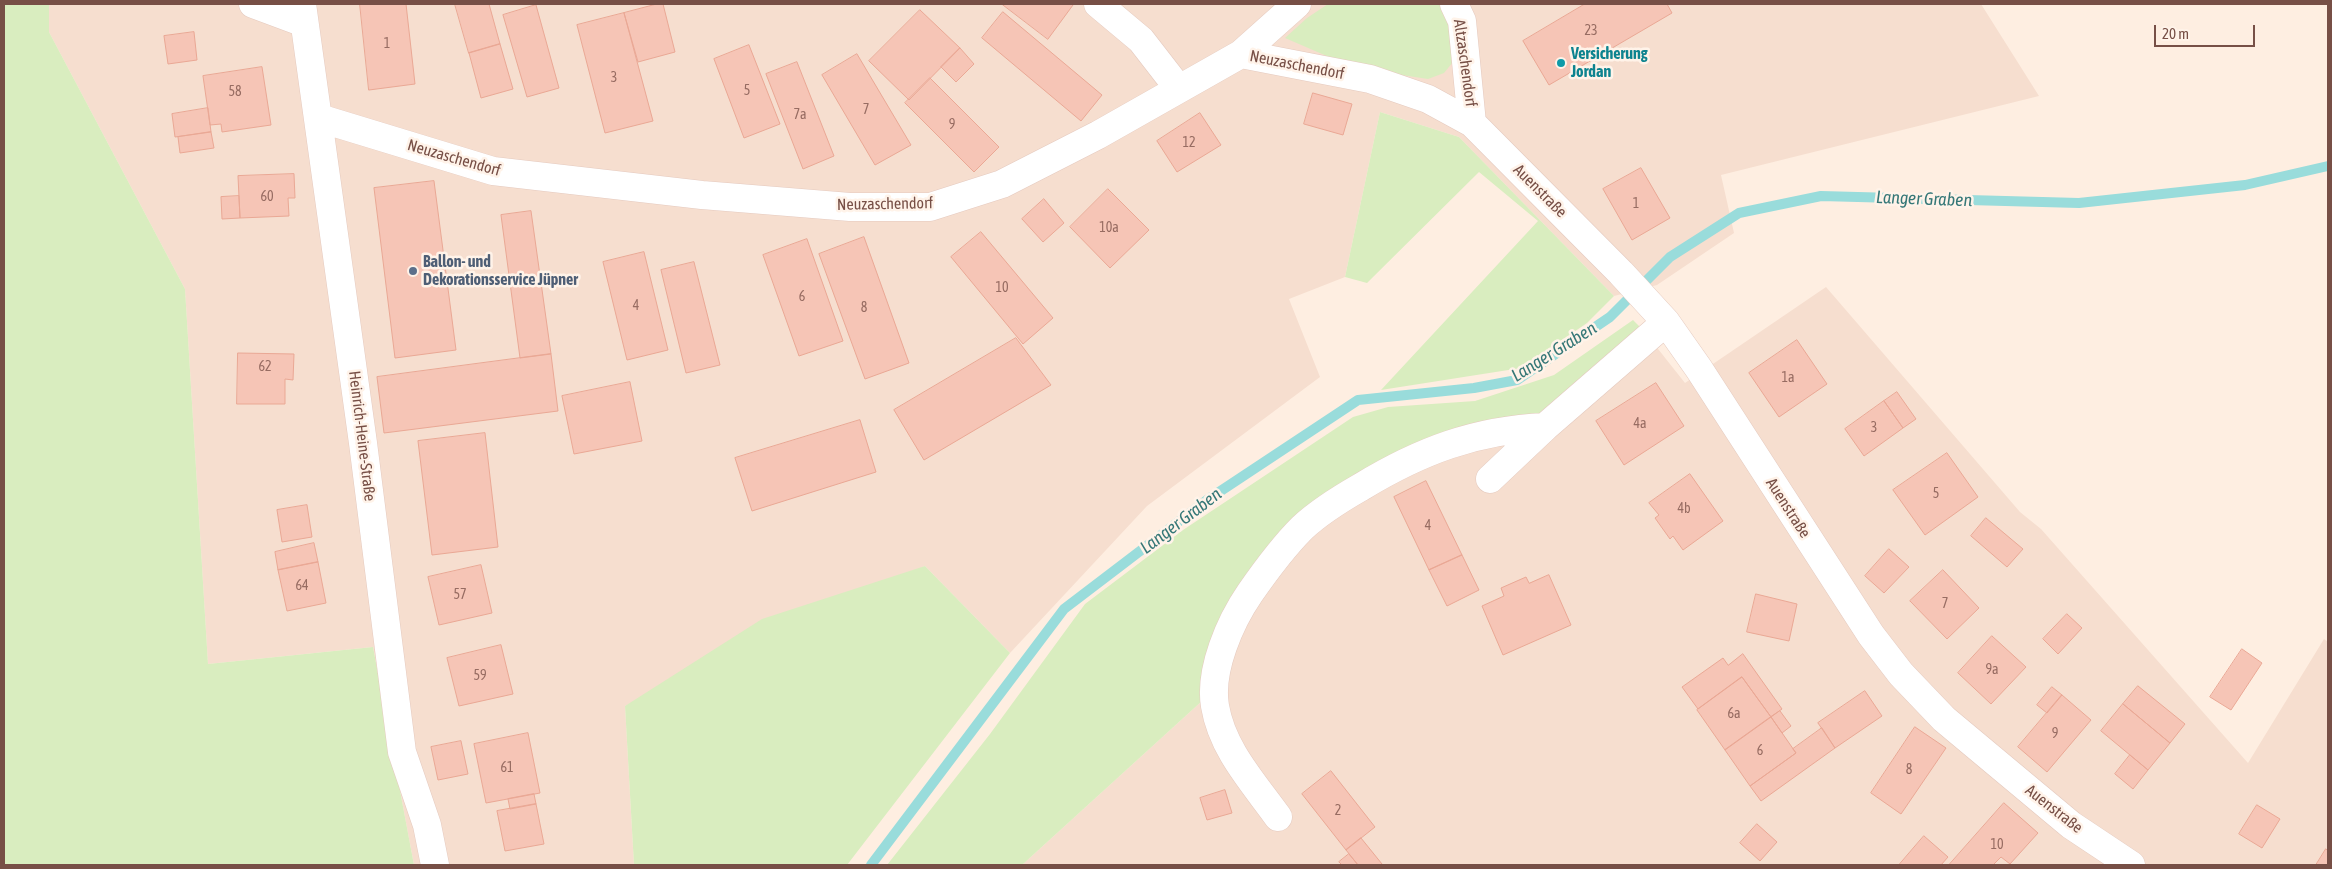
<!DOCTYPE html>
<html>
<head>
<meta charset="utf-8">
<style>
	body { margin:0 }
	#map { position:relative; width:2332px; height:869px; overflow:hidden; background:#feeee1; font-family:"Asap Condensed",sans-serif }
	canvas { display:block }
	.frame { position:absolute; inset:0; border:5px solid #774f46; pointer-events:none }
	.scale { position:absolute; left:2154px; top:25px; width:101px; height:22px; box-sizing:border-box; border:2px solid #774f46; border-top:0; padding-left:6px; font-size:15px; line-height:18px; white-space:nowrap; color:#774f46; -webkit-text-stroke:4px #fff3e9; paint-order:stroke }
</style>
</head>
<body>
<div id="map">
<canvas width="2332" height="869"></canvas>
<div class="frame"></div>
<div class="scale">20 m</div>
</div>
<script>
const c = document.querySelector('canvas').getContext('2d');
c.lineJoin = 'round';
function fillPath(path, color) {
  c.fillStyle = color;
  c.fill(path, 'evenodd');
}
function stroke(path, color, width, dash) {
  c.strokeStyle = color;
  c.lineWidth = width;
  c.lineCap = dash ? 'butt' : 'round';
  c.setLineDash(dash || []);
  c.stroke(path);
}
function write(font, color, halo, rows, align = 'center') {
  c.font = font + ' "Asap Condensed",sans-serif';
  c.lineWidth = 5;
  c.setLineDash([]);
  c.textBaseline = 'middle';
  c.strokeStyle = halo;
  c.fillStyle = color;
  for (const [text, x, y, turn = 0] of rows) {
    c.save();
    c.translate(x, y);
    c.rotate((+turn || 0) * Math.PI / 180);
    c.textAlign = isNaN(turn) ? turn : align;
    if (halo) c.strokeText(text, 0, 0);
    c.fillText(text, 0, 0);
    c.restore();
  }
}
fillPath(new Path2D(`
	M49 4H1981L2039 96 1721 175 1734 233 1657 285 1614 296 1459 137 1380 112 1345 277 1289 299 1320 377 1147 506 1010 653 925 566 625 706 634 865H414L373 647 208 664 185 289 49 32Z
	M1826 287 2020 512 2041 529 2248 763 2324 639 2328 642V865H1022L1202 701 1270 554 1643 330 1685 383Z`), '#f6decf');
fillPath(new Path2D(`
	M4 4H49V32L185 289 208 664 373 647 414 865H4Z
	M1328 4H1445L1457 57 1444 73 1428 79 1395 74 1336 60 1285 38 1307 18Z
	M1380 112 1459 137 1614 296 1587 323 1521 368 1381 390 1538 221 1479 172 1367 283 1345 277Z
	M1633 320 1643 330 1552 408 1299 522 1202 701 1022 865H887L990 734 1085 604 1183 530 1353 417 1388 407 1475 401 1554 375Z
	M925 566 1010 653 847 865H634L625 706 762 619Z`), '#d9edbf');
stroke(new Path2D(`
	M871 865 1064 609 1207 500 1358 400 1474 388 1517 380 1610 317 1670 257 1739 213 1821 196 2079 203 2245 185 2328 166`), '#99dcdb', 10);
const building = new Path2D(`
	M360 4H406L415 84 369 90Z
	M455 4H489L500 44 469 53Z
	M657 4H663L675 52 638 62 624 13Z
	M1002 4H1072L1073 5 1048 39Z
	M1585 4H1667L1672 13 1549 85 1523 41Z
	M536 5 559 88 527 97 503 15Z
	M920 10 960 48 909 100 869 61Z
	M1003 12 1102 95 1081 121 982 38Z
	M624 13 653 121 605 133 577 25Z
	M194 32 197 60 168 64 164 36Z
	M500 44 513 89 481 98 469 53Z
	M749 45 780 124 744 138 714 59Z
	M960 48 974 64 956 82 941 67Z
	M857 54 911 145 875 165 822 75Z
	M797 62 834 156 803 169 766 74Z
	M262 67 271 125 222 132 221 124 210 125 203 76Z
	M930 78 999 147 974 172 905 103Z
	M1313 93 1352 104 1343 135 1304 124Z
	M208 108 211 132 175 137 172 114Z
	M1200 113 1221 145 1177 172 1157 141Z
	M211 132 214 148 180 153 178 137Z
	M1641 168 1670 218 1632 240 1603 189Z
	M294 174 295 198H288L289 216 240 218 238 176Z
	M434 181 456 350 395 358 374 188Z
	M1108 189 1149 230 1110 268 1070 227Z
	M239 196 240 218 222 219 221 197Z
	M1044 199 1064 223 1043 242 1022 219Z
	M531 211 551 354 520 358 501 215Z
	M981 232 1053 318 1023 344 951 257Z
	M864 237 909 363 865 379 819 254Z
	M807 239 843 341 799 356 763 255Z
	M644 252 668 350 627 360 603 262Z
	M694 262 720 365 686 373 661 270Z
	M1016 338 1051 385 924 460 894 410Z
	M1797 340 1827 384 1779 417 1749 373Z
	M238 353 294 354 293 380 285 379V404H237Z
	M551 354 558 411 384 433 377 377Z
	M630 382 642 441 574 454 562 396Z
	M1656 383 1684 426 1624 465 1596 421Z
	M1897 392 1916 419 1903 428 1884 401Z
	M1884 401 1903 428 1864 456 1845 429Z
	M860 420 876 472 752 511 735 458Z
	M485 433 498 547 432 555 418 441Z
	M1947 453 1978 497 1925 535 1893 490Z
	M1690 474 1723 521 1683 550 1673 536 1670 539 1655 518 1659 515 1649 503Z
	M1426 481 1462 555 1429 570 1394 497Z
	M307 505 312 537 282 542 277 510Z
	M1986 518 2023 549 2007 567 1971 536Z
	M314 543 318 562 278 570 275 552Z
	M1889 549 1909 567 1884 593 1865 576Z
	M1462 555 1479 590 1447 606 1429 570Z
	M318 562 326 603 287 611 278 570Z
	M481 565 492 613 439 625 428 577Z
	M1943 570 1979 608 1947 639 1910 601Z
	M1549 575 1571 625 1503 655 1482 606 1504 596 1501 588 1526 577 1529 583Z
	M1756 594 1797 604 1789 641 1747 632Z
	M2067 614 2082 628 2058 654 2043 639Z
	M1992 636 2026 667 1991 704 1958 673Z
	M501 645 513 694 459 706 447 658Z
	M2242 649 2262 663 2231 710 2210 697Z
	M1743 654 1782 709 1771 717 1742 677 1698 709 1682 687 1723 658 1728 665Z
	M1742 677 1771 717 1725 750 1697 710Z
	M2138 686 2185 724 2170 743 2123 704Z
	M2052 687 2062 695 2047 713 2037 705Z
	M1865 691 1882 716 1835 748 1818 723Z
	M2062 695 2091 720 2047 772 2018 747Z
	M2123 704 2170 743 2148 770 2101 731Z
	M1780 711 1791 726 1782 733 1771 717Z
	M1771 717 1796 753 1750 786 1725 750Z
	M1915 727 1946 748 1901 814 1871 793Z
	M1822 728 1835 748 1761 801 1750 786 1796 753 1793 749Z
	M528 733 540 793 486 803 474 744Z
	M461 741 468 774 438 780 431 747Z
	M2130 755 2148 770 2133 789 2115 774Z
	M1331 771 1375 827 1346 850 1302 794Z
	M1225 790 1232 813 1207 820 1200 798Z
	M534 794 536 804 510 809 508 799Z
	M2004 803 2038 833 2010 864 2001 857 1993 865H1949Z
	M536 804 544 844 505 851 497 811Z
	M2257 805 2280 819 2262 848 2239 834Z
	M1757 824 1777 842 1760 861 1740 843Z
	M1924 836 1948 857 1941 865H1899Z
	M1361 838 1382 864 1380 865H1358L1346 850Z
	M2326 849 2328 851V865H2316Z
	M1349 854 1358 865H1342L1339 862Z`);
fillPath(building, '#f6c5b6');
stroke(building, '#eaa895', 1);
const minor = new Path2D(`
	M253 4 304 23
	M302 4 363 443 402 752 427 825 435 865
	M1098 4 1141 40 1179 89
	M1454 4 1462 21 1472 123
	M1241 54 1297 4
	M319 118 493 171 702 195 850 207H930L1002 184 1098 135 1241 54 1370 79 1428 99 1472 123 1621 273 1666 322 1699 369 1871 635 1901 674 1944 719 2071 825 2131 865
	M1490 479 1545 427 1666 322
	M1278 817C1253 782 1222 749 1215 706 1209 670 1230 622 1250 593 1266 570 1282 548 1302 528 1319 512 1340 499 1361 487 1420 451 1476 430 1545 427`);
stroke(minor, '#e5cabf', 29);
stroke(minor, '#fff', 28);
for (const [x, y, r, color] of [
	[1561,63,5,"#0f9aa8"],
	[413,271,5,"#5c6f8a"]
]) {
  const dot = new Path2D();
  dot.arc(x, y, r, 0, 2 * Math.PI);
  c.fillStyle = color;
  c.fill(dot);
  stroke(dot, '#fff3e9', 2);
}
write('14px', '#976c62', null, [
	["23",1591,31],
	["1",387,44],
	["3",614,78],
	["5",747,91],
	["58",235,92],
	["7",866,110],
	["7a",800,115],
	["9",952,125],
	["12",1189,143],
	["60",267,197],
	["1",1636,204],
	["10a",1109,228],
	["10",1002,288],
	["6",802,297],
	["4",636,306],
	["8",864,308],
	["62",265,367],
	["1a",1788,378],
	["4a",1640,424],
	["3",1874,428],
	["5",1936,494],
	["4b",1684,509],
	["4",1428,526],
	["64",302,586],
	["57",460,595],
	["7",1945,604],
	["9a",1992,670],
	["59",480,676],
	["6a",1734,714],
	["9",2055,734],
	["6",1760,751],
	["61",507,768],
	["8",1909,770],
	["2",1338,811],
	["10",1997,845]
]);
write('bold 16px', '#0d838f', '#fff3e9', [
	["Versicherung",1571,54],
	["Jordan",1571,72]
], 'left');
write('16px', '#774f46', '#fff3e9', [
	["Altzaschendorf",1465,63,82],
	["Neuzaschendorf",1297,65,11],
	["Neuzaschendorf",454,158,16],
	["Auenstraße",1540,191,45],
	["Neuzaschendorf",885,204,-1],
	["Heinrich-Heine-Straße",362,436,83],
	["Auenstraße",1788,508,57],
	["Auenstraße",2054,809,38]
]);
write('bold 16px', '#4e5e75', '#fff3e9', [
	["Ballon- und",423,262],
	["Dekorationsservice Jüpner",423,280]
], 'left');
write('italic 18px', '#357777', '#fff3e9', [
	["Langer Graben",1924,199,2],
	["Langer Graben",1554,352,-32],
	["Langer Graben",1181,521,-37]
]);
</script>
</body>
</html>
